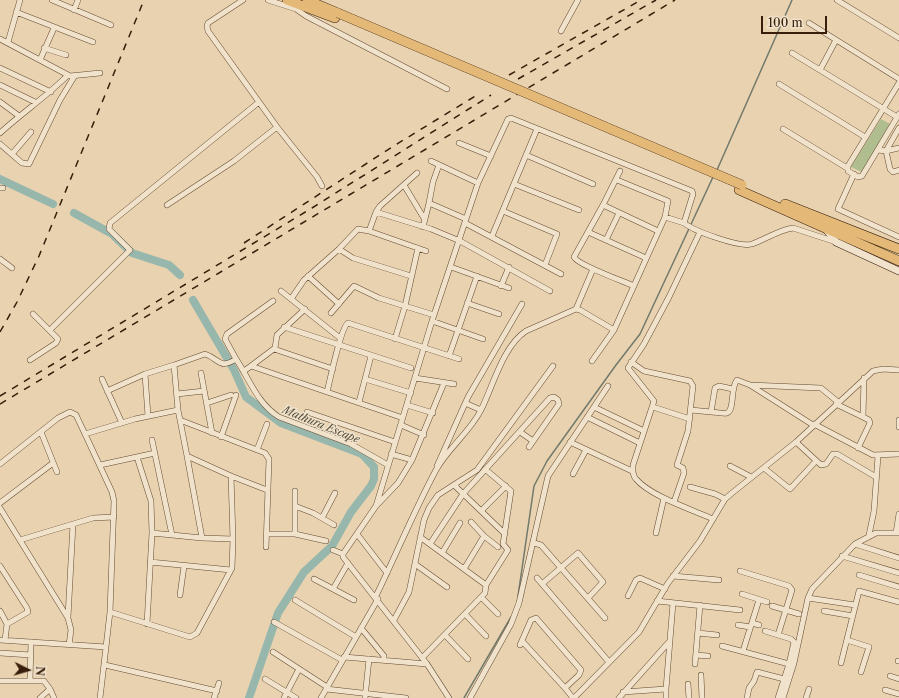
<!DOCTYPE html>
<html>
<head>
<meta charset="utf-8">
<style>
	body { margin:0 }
	#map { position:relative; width:899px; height:698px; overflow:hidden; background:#e8d2af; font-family:"Libre Caslon Text",serif }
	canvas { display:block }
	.north { position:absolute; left:8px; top:650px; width:40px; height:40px; -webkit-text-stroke:3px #f0e2cb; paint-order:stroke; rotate:95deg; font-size:11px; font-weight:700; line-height:16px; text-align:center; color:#381e0a }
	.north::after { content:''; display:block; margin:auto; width:14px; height:18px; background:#381e0a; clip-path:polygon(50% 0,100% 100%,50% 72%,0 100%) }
	.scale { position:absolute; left:761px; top:16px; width:66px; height:18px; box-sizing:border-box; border:2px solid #381e0a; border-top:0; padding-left:5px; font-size:12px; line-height:14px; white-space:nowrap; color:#381e0a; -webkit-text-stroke:3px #f0e2cb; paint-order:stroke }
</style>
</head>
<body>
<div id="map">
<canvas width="899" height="698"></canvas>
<div class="north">N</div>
<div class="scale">100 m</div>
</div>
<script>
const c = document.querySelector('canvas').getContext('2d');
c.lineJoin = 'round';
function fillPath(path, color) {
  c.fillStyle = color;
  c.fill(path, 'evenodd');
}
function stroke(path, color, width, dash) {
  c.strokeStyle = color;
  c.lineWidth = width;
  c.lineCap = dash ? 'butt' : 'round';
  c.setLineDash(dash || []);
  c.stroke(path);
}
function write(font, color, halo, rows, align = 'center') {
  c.font = font + ' "Libre Caslon Text",serif';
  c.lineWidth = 3;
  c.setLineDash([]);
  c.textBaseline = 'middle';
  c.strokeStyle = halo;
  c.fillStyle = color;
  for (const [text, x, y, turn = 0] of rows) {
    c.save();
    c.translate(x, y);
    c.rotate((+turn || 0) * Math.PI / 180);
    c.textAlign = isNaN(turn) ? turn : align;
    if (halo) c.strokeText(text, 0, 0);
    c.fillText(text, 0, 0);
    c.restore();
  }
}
fillPath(new Path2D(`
	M881 119 890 124 862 172 851 167Z`), '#b0bd8f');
stroke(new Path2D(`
	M717 170 792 0
	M518 596 534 486 547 461 616 365 640 334 713 177
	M464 698 511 617`), '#717a6c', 1.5);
stroke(new Path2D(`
	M0 179 53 204
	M74 213 112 234 132 253 169 265 180 275
	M193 300 234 370 246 397 281 423 362 454 374 467V479L371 486 351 512 332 546 304 572 278 613 249 698`), '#97b7ad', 8);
const street = new Path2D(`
	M52 0 111 25
	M243 0 208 23 207 26 208 31 277 127 317 177 322 186
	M268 0 296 9 306 16 447 89
	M837 0 899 38
	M74 10 78 0
	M16 12 93 42
	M809 23 899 79
	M561 31 578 0
	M0 39 70 76 100 73
	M8 42 20 0
	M44 48 66 55
	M792 53 897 117
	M40 60 54 28
	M0 68 51 92
	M820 70 836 40
	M899 83 848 166V171L858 177 862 176 899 114
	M779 84 865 137
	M0 85 35 102
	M0 102 19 116
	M899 128 886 151 890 169 893 172 899 170
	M783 129 847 168
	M0 133C22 113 47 96 68 75
	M459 143 491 156
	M0 144 22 163 29 164 60 100 74 77
	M878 150 886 151 899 148
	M12 154 31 132
	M526 155 593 184
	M431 161 478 183
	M620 171 603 205 574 257C578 265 623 281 634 286
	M854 174 838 209 899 237
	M514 184 579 210
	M404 185 425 220
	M0 188H3
	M429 203 433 182 439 165
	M167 205 234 161 277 127
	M603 205 658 231
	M503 211 557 234 545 265
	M376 212 380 206 417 173
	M665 217 684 223
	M465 223 561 274
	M423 227 429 203 466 219
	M369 231 376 212 431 229 460 241 550 291
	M588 232 646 258
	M700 232 669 297 644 344 628 368 654 401 633 465C633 470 632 475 636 479 650 496 693 510 713 519
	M492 236 537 129
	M606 240 619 213
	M339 249 353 258 411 276
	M0 259 12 268
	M451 267 509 288
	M308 276 339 304
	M501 286 509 267
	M281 291 340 338
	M291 299 304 280 339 249 358 229 369 231 426 251
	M467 303 499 314
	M576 309 593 269
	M331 313 354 286 379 298 434 315
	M432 321 483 339
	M284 327 411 368
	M50 330 130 250 109 229 110 223 259 102
	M395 339 405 306 418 248
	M274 349 333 369
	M449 356 477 276
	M236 359 225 339 227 334 273 301
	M30 360 56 343 58 339 33 314
	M592 361 614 330 665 217 668 201 617 180
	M631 362 644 371 690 381 693 386 688 431 677 465 683 468 684 473 674 502
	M251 366 275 348 277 335 305 309
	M244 371 251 366 403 418
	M201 373 212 433
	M415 378 454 384
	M102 379 122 423
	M365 379 411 393
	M750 385 813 425
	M107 391 145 374
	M327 392C330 380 341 327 348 323L459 359
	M177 394 204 391
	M359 402 371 356
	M207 403 231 395
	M465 403 481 410
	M836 404 863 417
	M407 405 433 413
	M594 407 644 431
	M653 407 690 419
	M178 410 174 365 205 354C220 359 219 370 236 359 250 380 257 403 279 417L351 444 388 465
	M691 410 711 412 715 388 719 386 733 389
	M307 412 395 442
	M711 412C716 412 723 414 727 413 735 410 730 388 737 380L750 385 821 388 838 402
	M148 416 145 374 174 365
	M587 417 640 443
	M180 420 187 456 231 476 267 490
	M899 420V427
	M814 424 873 455 899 454
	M401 425 424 435
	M41 432 57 472
	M520 432 533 441
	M221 437 236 395
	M152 440 172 535
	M570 442 632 471
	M796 442 821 465 826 464 833 454H837L876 477
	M858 448 870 423 869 420 863 417 864 378
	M257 450 267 424
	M391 454 412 460
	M187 456 202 538
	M137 457 151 501 152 533 147 624
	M0 464 58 418 70 412 76 415 85 434
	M100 465 155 453
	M437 466 468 397 522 304
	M730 466 751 477
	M764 468 790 489 816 461
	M573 474 586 450
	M454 485 505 534
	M690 487 715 494 725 499
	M295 491V534
	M0 503 53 463
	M377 505 398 483 412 460 444 383
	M295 506 313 513 334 525
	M0 508 68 618 71 630 69 645
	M481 511 506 486
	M322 518 335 493
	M471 522 484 536 498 547
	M152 533 202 538 233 539
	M656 533 664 498
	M896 533 899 514
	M267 534H295L326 541
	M357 534 387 573
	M869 535 874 511 878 456
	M420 537 486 585
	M20 540 93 518 114 517
	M534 543 541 545 605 618
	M430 544 463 494 550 398 554 397 558 400 559 404 529 447
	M855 544 899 558
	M333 550 343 554
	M442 553 460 523
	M842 556 899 573
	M150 562 231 570
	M415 564 447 587
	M0 566 27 608 28 612 7 624
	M464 569 484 536
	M740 571 789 586 792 590 778 635 791 639 794 642 789 664
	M859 575 899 587
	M673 576 719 580
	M537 578 609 662
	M314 579 354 600
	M542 584 578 553 603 582 588 598
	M333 589 348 563
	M742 594 767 602
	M180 595 184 566
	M376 596C396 555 414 511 436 470 448 448 470 432 481 410 493 386 503 346 526 331L576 309 580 310 614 330
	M628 596 636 580 640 578 665 589
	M481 597 498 614
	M808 598 855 605
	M295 600 356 637
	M657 601 740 610
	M772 606 799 614
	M0 611 7 624 5 640
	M824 611 853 616
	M110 612 190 637 197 633 232 568 233 539 231 476
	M465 614 486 636
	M68 617 73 524
	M394 620 409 592 424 520 429 508 438 495 477 470 553 366
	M274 622 342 660
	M752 623 759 625
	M738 625 750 627
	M361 628 384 656V660
	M765 631 778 635
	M698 633 717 635
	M445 635 468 659
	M0 640 106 647 110 612 114 501 112 492 85 434 135 419 178 410 180 420 265 453 269 459 266 547
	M847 640 869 647 861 672
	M522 641 565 688
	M31 642 30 681H44L50 689 40 698
	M520 645 531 620 536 618 581 670 579 675 565 688 573 698
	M722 646 789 664 778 698
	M743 651 759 600
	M273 652 327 687
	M0 653 31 655
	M696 655 708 656
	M344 657 427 664
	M422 658 485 593 486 585 508 550 503 544 511 491 485 469
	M898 661H899
	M841 663 859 591 899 602
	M695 664 700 605
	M105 665 217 691
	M701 675 702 698
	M890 676 899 679
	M265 679 296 698
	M0 681H30
	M688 684 689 698
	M50 689 54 698
	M326 689 406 698
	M666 689V698
	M885 690 899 694
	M623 692 666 689 673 603
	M100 698 106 647
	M214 698 219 683
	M284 698 299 669
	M321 698 378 599
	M365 698 369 659
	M449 698 427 664 343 557V554L376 506 432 321 478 183 508 119 511 118 692 191 693 194 684 223C694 231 740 248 752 244 766 239 779 230 793 228L836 242
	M470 698 511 624 519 603 548 476 608 386
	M574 698 639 632 668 583 700 541 725 499 732 493 796 442 873 371 883 369 899 370
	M619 698 669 642
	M747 698 749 688 754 681 757 672 784 679
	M783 698 794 663 808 598 812 589 855 544 876 533H899
	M806 698 809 689`);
const secondary = new Path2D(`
	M826 229 836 242 899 271`);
const highway = new Path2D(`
	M287 0 335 18
	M307 0 338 13
	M739 190 899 261
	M785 204 899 249`);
stroke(street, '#644b33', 6);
stroke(secondary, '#381e0a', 8);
stroke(highway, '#381e0a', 10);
stroke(street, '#f0e2cb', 5);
stroke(secondary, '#f0e2cb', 7);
stroke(highway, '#e4b978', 9);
stroke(new Path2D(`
	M509 75 641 0
	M518 79 656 0
	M244 243 392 147 477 95
	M0 332 17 302 39 256 144 0
	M0 396 312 208 491 95
	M0 404 675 0`), '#381e0a', 1.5, [7, 7]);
const highwayBridge = new Path2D(`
	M338 13 742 185`);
stroke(highwayBridge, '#381e0a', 10, []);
stroke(highwayBridge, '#e4b978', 9);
write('italic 11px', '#544c3b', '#f0e2cb', [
	["Mathura Escape",321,425,22]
]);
</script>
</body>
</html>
